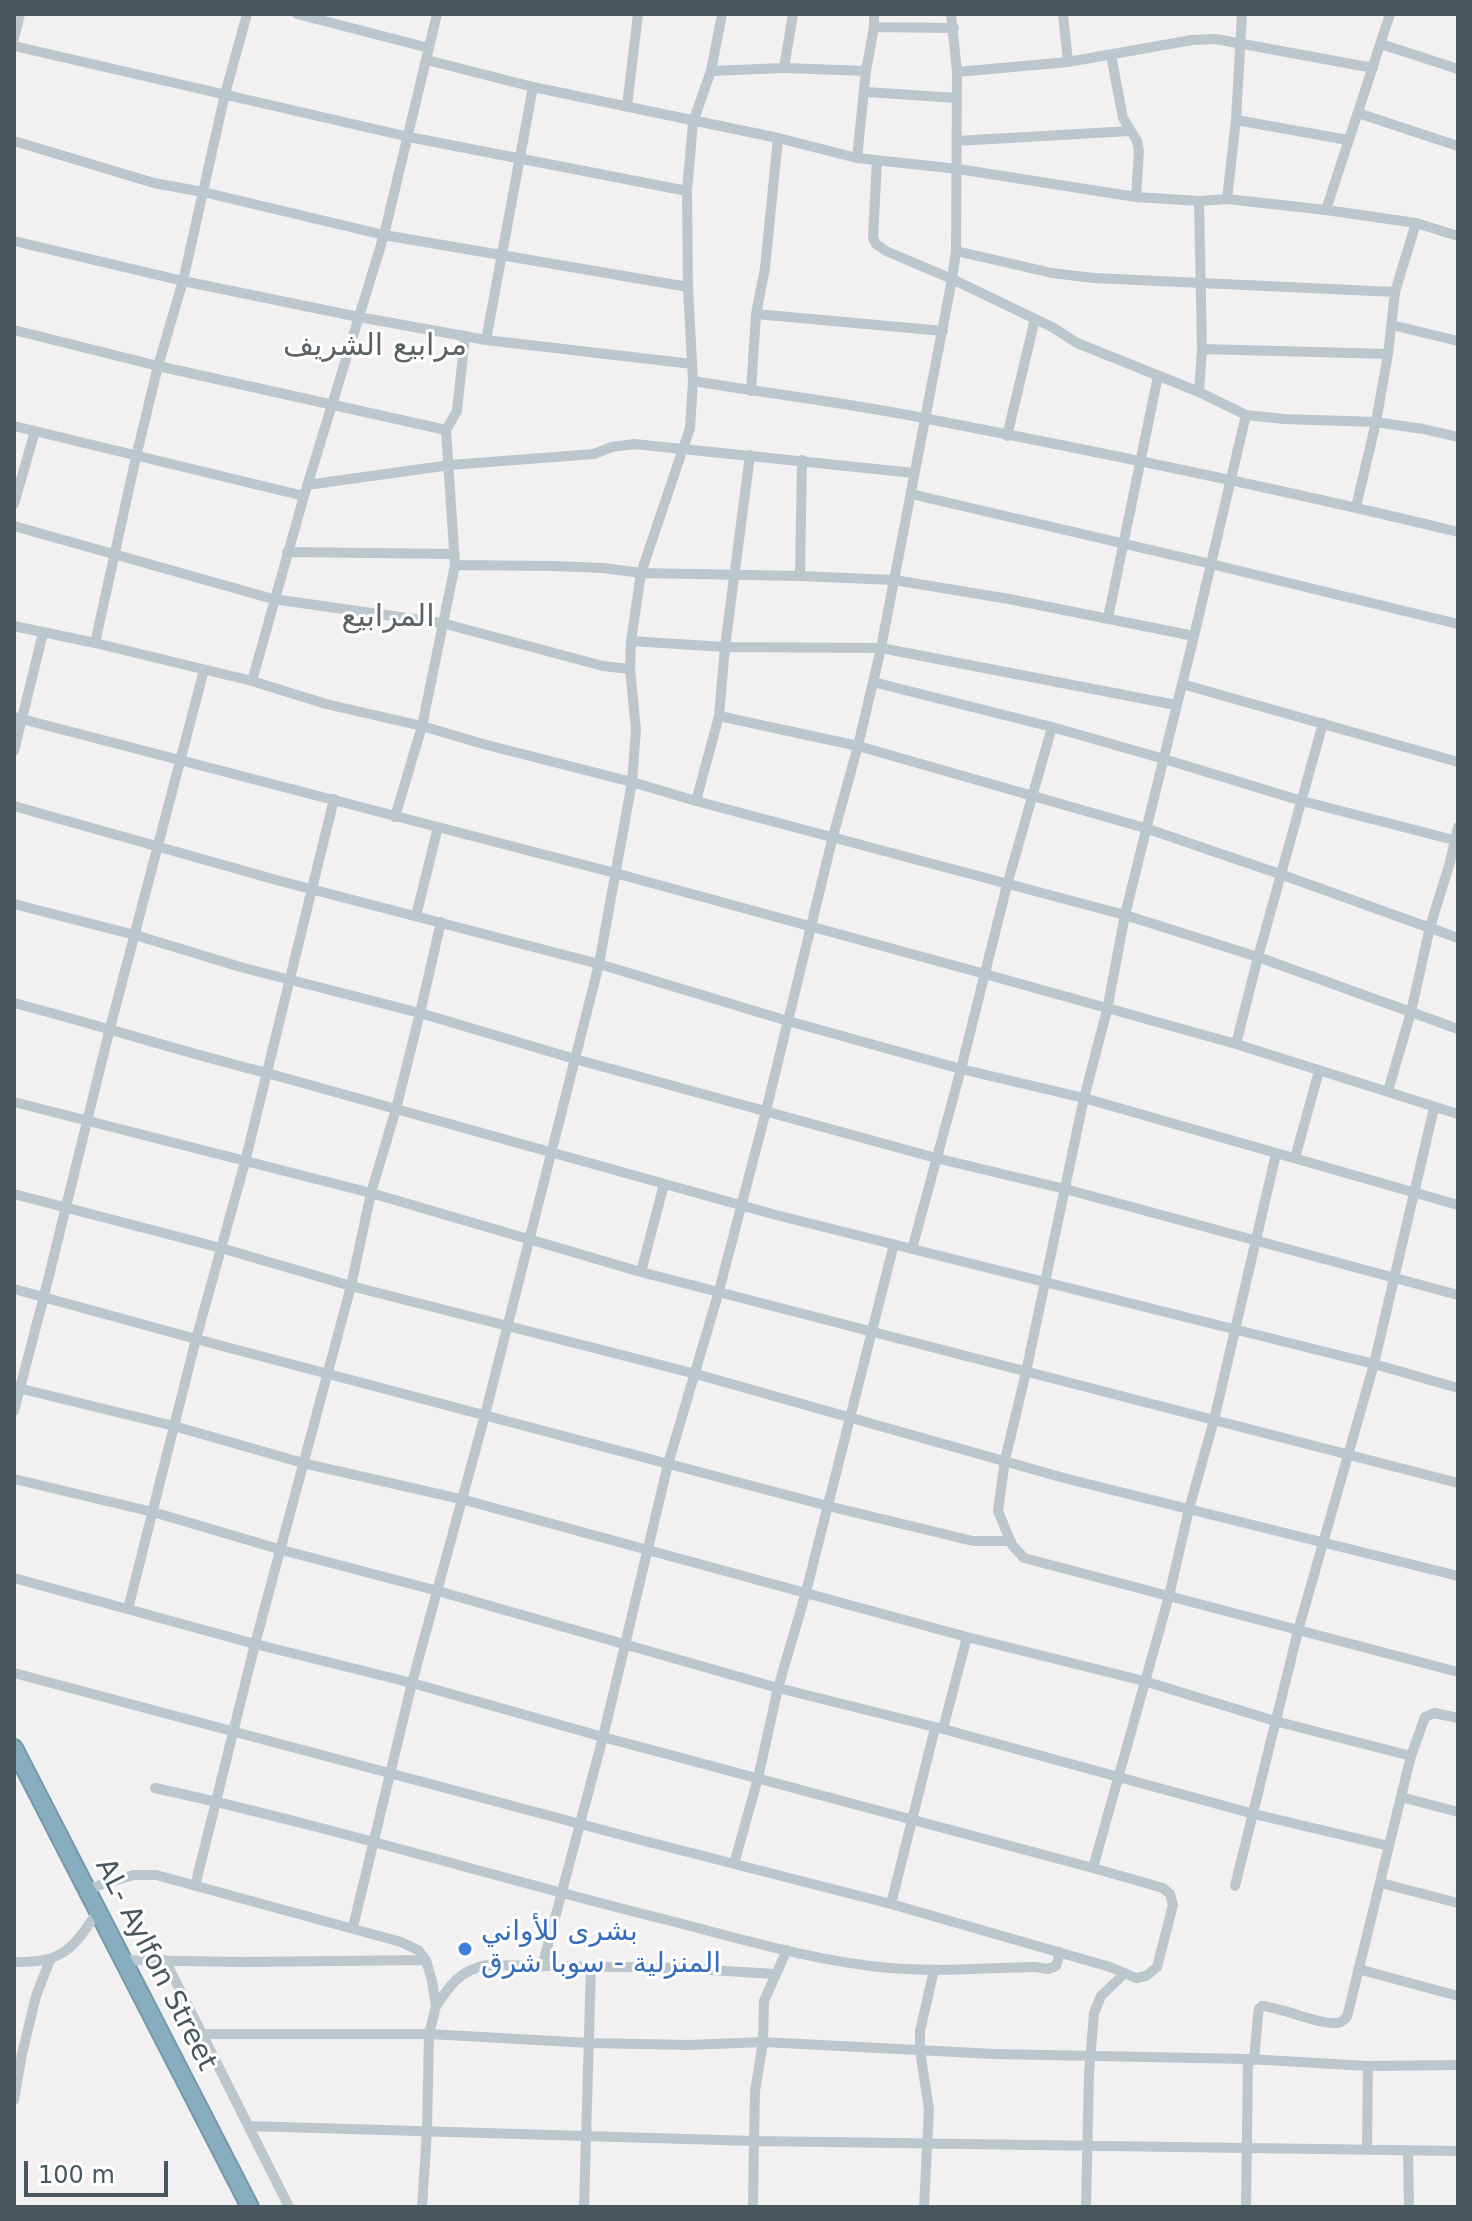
<!DOCTYPE html>
<html>
<head>
<meta charset="utf-8">
<style>
	body { margin:0 }
	#map { position:relative; width:1472px; height:2221px; overflow:hidden; background:#f2f0f0; font-family:"DejaVu Sans",sans-serif }
	canvas { display:block }
	.frame { position:absolute; inset:0; border:16px solid #48575d; pointer-events:none }
	.scale { position:absolute; left:24px; top:2161px; width:144px; height:36px; box-sizing:border-box; border:4px solid #48575d; border-top:0; padding-left:10px; font-size:24px; line-height:28px; white-space:nowrap; color:#48575d; -webkit-text-stroke:6px #fff; paint-order:stroke }
</style>
</head>
<body>
<div id="map">
<canvas width="1472" height="2221"></canvas>
<div class="frame"></div>
<div class="scale">100 m</div>
</div>
<script>
const c = document.querySelector('canvas').getContext('2d');
c.lineJoin = 'round';
function stroke(path, color, width, dash) {
  c.strokeStyle = color;
  c.lineWidth = width;
  c.lineCap = dash ? 'butt' : 'round';
  c.setLineDash(dash || []);
  c.stroke(path);
}
function write(font, color, halo, rows, align = 'center') {
  c.font = font + ' "DejaVu Sans",Vazirmatn,sans-serif';
  c.lineWidth = 6;
  c.setLineDash([]);
  c.textBaseline = 'middle';
  c.strokeStyle = halo;
  c.fillStyle = color;
  for (const [text, x, y, turn = 0] of rows) {
    c.save();
    c.translate(x, y);
    c.rotate((+turn || 0) * Math.PI / 180);
    c.textAlign = isNaN(turn) ? turn : align;
    if (halo) c.strokeText(text, 0, 0);
    c.fillText(text, 0, 0);
    c.restore();
  }
}
const highway = new Path2D(`
	M14 1748 250 2207`);
stroke(highway, '#7398aa', 20);
stroke(new Path2D(`
	M297 14 429 48
	M1063 14 1068 62
	M874 27 954 28
	M14 38 20 14
	M1381 44 1458 69
	M14 46 409 137 687 191
	M1111 55 1123 118 1137 141 1139 151 1136 197
	M427 60 533 87 778 138 857 158 958 169 1136 197 1199 201 1227 199 1326 210 1416 223 1458 236
	M784 68 793 14
	M711 71 784 68 866 71 857 158
	M866 71 874 27V14
	M957 72 1068 62 1192 40 1216 39 1373 68
	M866 92 957 98
	M627 106 638 14
	M1358 113 1458 146
	M1236 120 1348 140
	M14 141 154 183 203 192 384 235 688 287
	M957 141 1130 131
	M877 160 873 238 876 244 886 251 952 279 1052 327 1077 343 1199 392 1246 415 1284 419 1376 422 1423 429 1458 437
	M1227 199 1236 120 1242 14
	M1326 210 1390 14
	M14 241 183 281 359 317 486 340 692 364
	M956 251 1052 273 1094 278 1395 292
	M756 314 943 331
	M1392 325 1458 341
	M14 330 158 366 446 430
	M486 340 533 87
	M1202 349 1388 354
	M693 381C771 394 850 403 928 419 1105 453 1282 489 1458 532
	M751 391 756 314 765 268 778 138
	M1199 392 1202 349 1199 201
	M1246 415 1194 636 1125 915 1107 1010 1084 1098 1026 1372 1005 1460 998 1511 1012 1545 1024 1558 1458 1672
	M14 426 304 496
	M1007 436 1035 319
	M307 485 450 465 594 454 612 447 634 444 914 473
	M911 494 1211 564 1458 624
	M14 504 35 431
	M1356 507 1376 422 1388 354 1395 292 1416 223
	M14 526 273 599 442 623 603 666 630 669
	M287 552 455 554
	M455 565 553 566 603 568 641 573 800 576 894 580 1009 599 1194 636
	M800 576 802 460
	M1108 618 1158 376
	M14 626 95 643 252 681 326 704 422 726 483 744 632 782 696 801 1125 915 1258 957 1458 1029
	M631 641 725 647 881 648 1176 705
	M95 643 136 457 158 366 183 281 225 94 247 14
	M252 681 304 496 384 235 437 14
	M873 682 1052 727 1164 759 1302 801 1454 840
	M1182 684 1458 762
	M719 716 858 746 1145 828 1280 874 1458 938
	M14 717 615 873 985 974 1236 1044 1458 1114
	M14 751 43 633
	M696 801 719 716 725 647 750 455
	M14 806 280 881 599 964 788 1021 961 1069 1084 1098 1458 1205
	M395 817 422 726 455 565 446 430 457 411 465 336
	M14 904 135 935 244 968 420 1013 575 1059 936 1158 1065 1189 1458 1295
	M416 916 438 827
	M14 1003C99 1025 182 1052 267 1073L776 1215 1374 1364 1458 1388
	M1236 1044 1258 957 1323 723
	M1388 1091 1411 1012 1430 927 1450 862 1458 827
	M14 1102 371 1193 641 1272 1458 1483
	M1295 1158 1319 1071
	M14 1194 221 1248 351 1286 696 1374 1064 1478 1458 1576
	M912 1249 961 1069 1007 885 1052 727
	M641 1272 664 1184
	M14 1289 196 1339 828 1506 973 1541H1011
	M14 1387 174 1426 303 1463 461 1499 967 1637 1144 1681 1275 1721 1411 1756
	M14 1411 44 1296 110 1028 204 670
	M14 1479 153 1512 282 1550 438 1591 778 1688 943 1729 1254 1814 1389 1846
	M14 1578 255 1644 412 1683 603 1737 1093 1868 1163 1888 1170 1894 1173 1905 1157 1967 1146 1976 1136 1978 1110 1967 891 1904 633 1838 14 1673
	M128 1609 196 1339 245 1162 334 799
	M943 1729 967 1637
	M155 1788C325 1825 491 1876 659 1918 735 1937 811 1961 890 1968 938 1972 986 1968 1035 1967L1048 1969 1056 1966 1060 1952
	M1401 1797 1458 1812
	M734 1864 758 1778 778 1688 806 1592 894 1244
	M1093 1868 1169 1596 1189 1509 1214 1420 1276 1154
	M1381 1883 1458 1903
	M195 1886 255 1644 351 1286 371 1193 396 1109 420 1013 441 922
	M1235 1886 1298 1631 1374 1364 1434 1108
	M87 1889 133 1875H156L401 1942 418 1950 426 1960 432 1981 436 2006 429 2034 427 2131 422 2207
	M891 1904 935 1728
	M353 1927 412 1683 485 1415 599 964 632 782 636 730 630 669 631 641 641 573 690 428 693 381 688 287 687 191 693 122 711 71 722 14
	M123 1960 242 1962 426 1960
	M165 1960 289 2207
	M14 1962C63 1963 72 1950 98 1911
	M542 1967 603 1737 668 1464 719 1291 766 1111 833 836 858 746 881 648 952 279 956 251 957 72 951 14
	M1358 1969 1458 1996
	M436 2006C450 1985 460 1970 487 1965L678 1968 775 1974
	M200 2034H429L589 2043 689 2045 763 2042 994 2054 1248 2059 1368 2066 1458 2065
	M1254 2060 1258 2015 1259 2009 1262 2006C1284 2008 1317 2024 1335 2023 1342 2023 1342 2021 1347 2017L1411 1756 1425 1717 1434 1713 1458 1718
	M14 2100 22 2054 36 1996 50 1960
	M248 2126 754 2141 755 2091 763 2042 764 2001 787 1950
	M1367 2149 1368 2066
	M1408 2151 1409 2207
	M584 2207 591 1967
	M753 2207 754 2141 1458 2151
	M924 2207 929 2109 920 2051V2031L934 1970
	M1086 2207 1089 2073 1094 2013 1101 1996 1125 1973
	M1246 2207 1248 2059`), '#bbc7cc', 10);
stroke(highway, '#88adbe', 16);
for (const [x, y, r, color] of [
	[465,1949,8,"#3f7fe0"]
]) {
  const dot = new Path2D();
  dot.arc(x, y, r, 0, 2 * Math.PI);
  c.fillStyle = color;
  c.fill(dot);
  stroke(dot, '#fff', 3);
}
write('28px', '#366cbe', '#fff', [
	["بشرى للأواني",481,1933],
	["المنزلية - سوبا شرق",481,1965]
], 'left');
write('28px', '#48575d', '#fff', [
	["AL- Aylfon Street",155,1965,63]
]);
write('30px', '#5c6265', '#fff', [
	["مرابيع الشريف",375,347],
	["المرابيع",388,618]
]);
</script>
</body>
</html>
